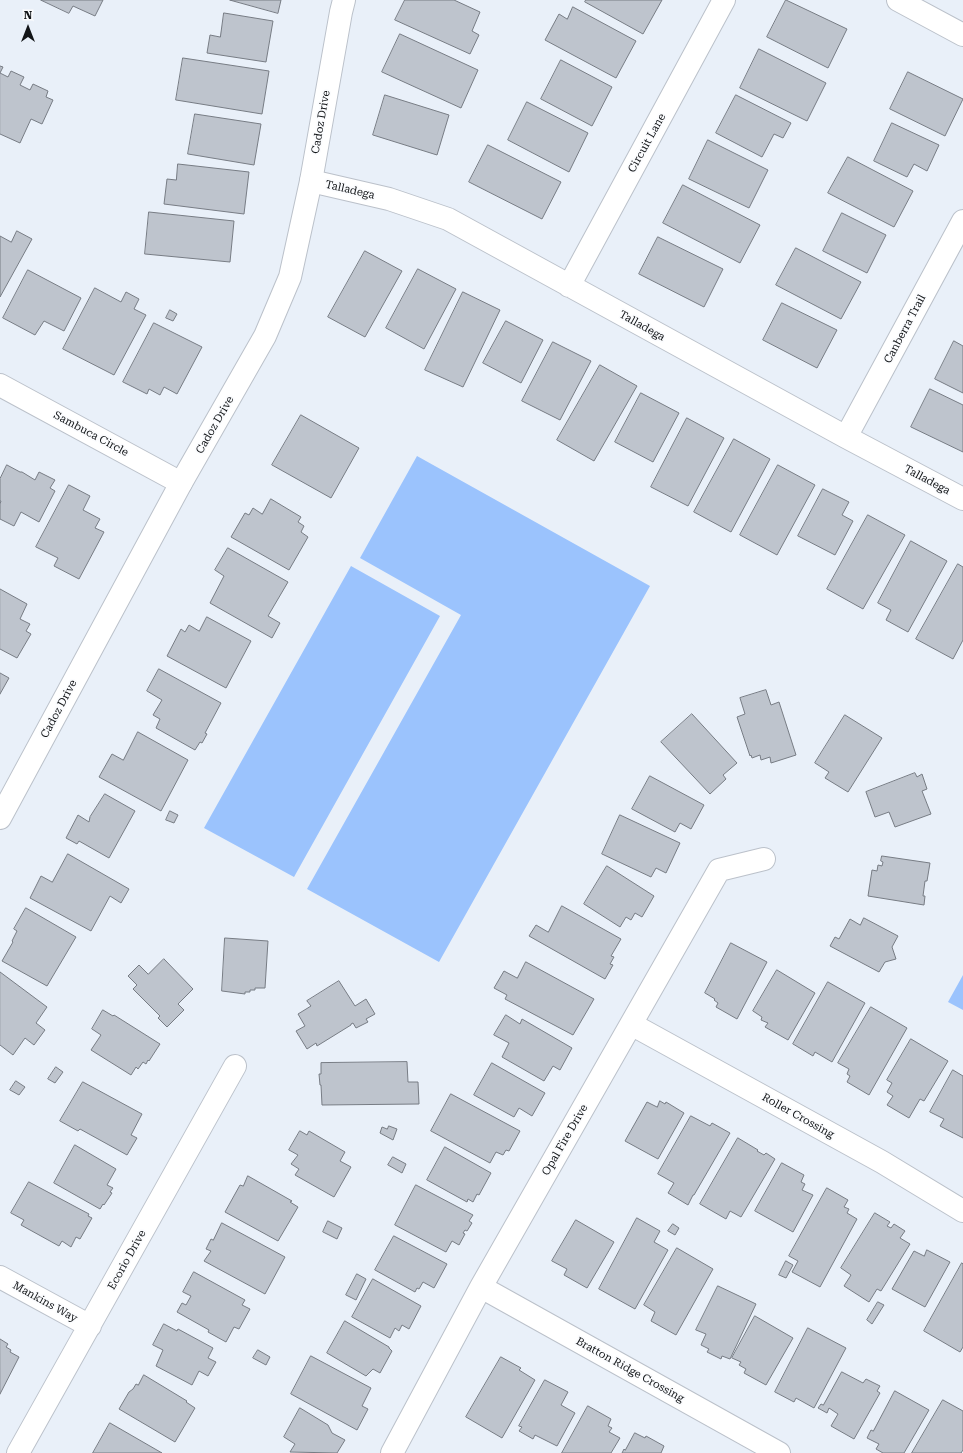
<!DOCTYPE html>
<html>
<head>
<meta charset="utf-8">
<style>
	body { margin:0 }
	#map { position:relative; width:963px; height:1453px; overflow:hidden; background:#e9f0f9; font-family:"Roboto Serif",serif }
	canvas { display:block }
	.north { position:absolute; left:8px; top:8px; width:40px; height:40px; -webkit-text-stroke:3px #fbfcfe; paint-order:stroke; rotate:0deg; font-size:11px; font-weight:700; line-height:16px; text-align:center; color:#121518 }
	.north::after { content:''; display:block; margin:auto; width:14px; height:18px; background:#121518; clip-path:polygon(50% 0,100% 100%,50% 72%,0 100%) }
</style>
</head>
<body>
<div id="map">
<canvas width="963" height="1453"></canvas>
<div class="north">N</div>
</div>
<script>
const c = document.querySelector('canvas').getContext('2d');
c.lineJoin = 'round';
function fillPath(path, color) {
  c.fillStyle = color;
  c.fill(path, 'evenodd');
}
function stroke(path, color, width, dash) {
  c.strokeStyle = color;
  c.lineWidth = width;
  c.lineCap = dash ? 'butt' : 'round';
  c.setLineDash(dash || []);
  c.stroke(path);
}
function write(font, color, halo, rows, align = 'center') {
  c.font = font + ' "Roboto Serif",serif';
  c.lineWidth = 3.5;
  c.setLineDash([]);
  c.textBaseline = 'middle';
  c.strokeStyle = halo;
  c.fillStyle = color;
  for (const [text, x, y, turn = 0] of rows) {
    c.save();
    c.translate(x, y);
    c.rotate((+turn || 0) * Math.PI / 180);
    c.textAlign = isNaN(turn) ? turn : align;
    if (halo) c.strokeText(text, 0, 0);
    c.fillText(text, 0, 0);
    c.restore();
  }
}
fillPath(new Path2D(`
	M417 456 650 586 439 962 307 889 461 615 360 558Z
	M351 566 440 616 294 877 204 828Z
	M963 975V1010L948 1002Z`), '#9bc3fd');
const building = new Path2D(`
	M41 0H103L95 16 73 6 69 13Z
	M230 0H281L278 13Z
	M405 0H454L480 12 472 31 479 35 470 54 395 20Z
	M586 0H662L643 34 585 2Z
	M786 0 847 29 828 68 767 37Z
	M573 7 636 41 616 78 545 40 559 14 567 19Z
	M224 13 273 21 266 62 207 53 210 35 220 37Z
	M400 34 478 70 461 108 382 72Z
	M759 49 826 83 807 121 740 88Z
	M183 58 269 71 262 114 176 100Z
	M561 60 612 87 592 126 541 99Z
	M0 66 3 67 0 73 8 77 11 71 24 77 20 85 30 90 33 84 48 91 46 97 53 100 42 124 31 119 20 143 0 134Z
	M908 72 963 99 945 136 890 109Z
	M385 95 449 115 437 155 373 135Z
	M736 95 791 123 783 138 774 134 762 157 716 133Z
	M527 102 588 133 569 172 508 140Z
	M195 114 261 124 254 165 188 154Z
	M892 123 939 145 927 171 914 164 907 177 874 161Z
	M708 140 768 170 749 208 689 179Z
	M488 145 561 182 542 219 469 182Z
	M848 157 913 191 894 227 828 193Z
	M178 164 249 172 244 214 164 204 167 179 176 180Z
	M683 185 760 225 740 263 663 223Z
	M149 212 234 221 230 262 145 254Z
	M842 213 886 235 867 273 823 251Z
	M17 231 32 239 0 297V236L11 242Z
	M658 237 723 269 704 307 639 274Z
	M796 248 861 282 841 319 776 285Z
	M365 251 402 271 365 337 328 317Z
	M418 269 456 289 424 349 386 328Z
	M28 270 81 298 64 331 44 321 35 335 3 318Z
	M95 288 121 302 126 292 139 299 134 309 146 315 114 375 63 349Z
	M463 292 500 310 463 387 425 370Z
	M782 303 837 330 817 368 763 340Z
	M170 310 177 314 173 321 166 318Z
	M506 321 543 340 521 383 483 363Z
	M154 323 202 347 177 394 164 387 160 395 149 389 147 394 123 382Z
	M954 341 963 346V393L935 379Z
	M553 342 591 361 560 420 522 401Z
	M600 365 637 386 594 461 557 440Z
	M930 389 963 405V452L911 427Z
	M641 393 679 413 653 462 615 442Z
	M301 415 359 448 331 498 272 465Z
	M687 418 724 438 688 506 651 487Z
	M734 439 770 459 731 532 694 512Z
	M7 465 20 472H22L35 480 39 472 55 480 50 488 55 491 39 522 21 512 14 526 0 519V504L1 501H0V479Z
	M778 465 815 485 777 555 740 535Z
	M69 485 90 496 83 510 100 519 95 528 104 532 79 579 54 566 58 558 36 547Z
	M823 489 849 502 842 515 853 521 835 555 798 536Z
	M271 499 301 517 298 522 304 526 301 532 308 537 289 570 231 537 245 513 249 515 253 508 262 514Z
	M868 515 905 535 863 609 827 589Z
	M911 541 947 561 908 632 886 620 891 610 878 603Z
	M228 548 288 582 268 616 280 623 272 638 210 603 224 576 215 570Z
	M958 564 963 567V640L953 659 916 639Z
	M0 589 27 604 20 619 30 624 26 631 31 634 17 658 0 649Z
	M207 617 251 641 226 688 167 656 181 629 185 632 189 625 199 631Z
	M159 669 221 703 205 733 207 734 202 743 200 742 195 750 156 728 160 719 153 715 162 700 147 691Z
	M0 673 9 678 0 694Z
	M766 690 771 705 779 702 796 755 771 763 770 757 761 760 760 755 752 758 751 755 750 756 737 717 745 714 740 698Z
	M692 714 737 763 723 775 726 779 710 794 661 742Z
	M845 715 882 738 848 792 825 778 829 772 815 763Z
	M138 732 188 760 161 811 99 777 112 754 123 760Z
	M915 773 917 777 922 774 927 789 922 791 931 814 895 827 889 812 875 817 866 792Z
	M650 776 704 805 691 829 680 823 675 832 632 809Z
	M105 794 135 811 109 858 79 841 77 844 66 838 78 815 89 822 90 817Z
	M170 811 178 815 174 823 166 820Z
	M620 815 680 843 666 873 656 868 651 877 602 854Z
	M68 854 129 889 121 903 110 896 91 931 30 898 41 876 52 882Z
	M882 856 930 863 927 881H925L923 896H925L924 905 868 896 872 870 877 871 878 865 882 866 883 862 881 861Z
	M607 866 654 896 642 917 635 913 631 920 626 917 620 927 584 904Z
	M562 906 621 939 611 956 614 957 610 964 613 965 605 979 529 936 536 925 548 932Z
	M26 908 76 937 47 986 2 961 13 942 12 941 17 931 14 929Z
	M864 918 898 936 892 947 896 959 885 962 879 972 830 946 835 937 839 939 850 919 860 925Z
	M225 938 268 941 265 988H255V990H250V992H245V994L222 991Z
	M731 943 767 962 737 1019 716 1007 718 1003 714 1000 715 999 705 993Z
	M164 959 193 989 178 1004 184 1010 167 1027 158 1018 160 1016 133 989 137 985 128 976 139 965 148 974Z
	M526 962 594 999 573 1035 505 999 507 995 494 988 504 971 517 978Z
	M777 970 815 993 788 1040 765 1027 768 1023 761 1020 762 1017 753 1011Z
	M0 972 47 1007 36 1023 45 1030 34 1045 25 1038 13 1055 0 1045Z
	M339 981 355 1006 366 999 375 1014 366 1019 368 1022 356 1028 353 1023 351 1024V1025L317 1046 316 1043 307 1049 296 1031 305 1026 298 1014 311 1006 307 1001Z
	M828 982 865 1003 832 1062 815 1052 813 1056 793 1044Z
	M871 1007 907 1028 869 1095 847 1082 850 1076 847 1074 849 1069 838 1063Z
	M103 1010 113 1016 114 1015 160 1044 149 1061 148 1060 146 1064 143 1062 138 1069 136 1067 131 1075 91 1050 101 1035 92 1029Z
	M506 1015 520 1024 522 1019 572 1048 560 1070 553 1066 544 1081 502 1057 509 1043 494 1035Z
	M911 1039 948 1061 924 1101 920 1099 909 1118 887 1105 893 1096 887 1092 892 1083 887 1080Z
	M407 1062 408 1082H418L419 1104 322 1105 321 1085H320L319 1074H321V1063Z
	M492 1063 545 1093 532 1116 519 1108 514 1117 474 1095Z
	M56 1067 63 1072 55 1083 48 1079Z
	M953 1070 963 1076V1138L940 1126 944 1119 930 1112Z
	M16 1081 25 1087 19 1095 10 1090Z
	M83 1082 142 1114 131 1135 137 1138 127 1155 80 1129 78 1131 60 1121Z
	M451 1094 520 1131 509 1151 506 1150 503 1155 496 1152 490 1163 431 1131Z
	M660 1101 665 1104 666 1102 684 1113 658 1159 625 1141 647 1102 657 1107Z
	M691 1116 710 1126 712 1123 730 1133 694 1195H693L688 1205 668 1193 674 1183 658 1174Z
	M389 1126 397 1129 393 1140 380 1133 382 1127 387 1129Z
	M300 1131 307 1135 309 1131 345 1152 340 1161 351 1167 334 1197 295 1175 299 1169 291 1164 298 1155 289 1150Z
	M738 1138 758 1150 757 1151 764 1155 766 1153 775 1159 741 1217 730 1211 726 1219 700 1204Z
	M75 1145 116 1169 107 1185 113 1188 110 1192 112 1193 104 1205 103 1204 100 1209 54 1183Z
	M445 1147 491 1173 479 1195 477 1194 473 1202 468 1199 467 1202 427 1180Z
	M393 1157 406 1164 402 1173 388 1165Z
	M782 1163 804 1175 801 1182 805 1184 802 1190 813 1195 793 1232 755 1211Z
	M248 1176 292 1201 290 1202 298 1207 278 1241 225 1212 240 1185 243 1186Z
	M29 1182 89 1214 88 1216 92 1218 80 1239 76 1237 71 1247 62 1241 59 1246 21 1225 24 1220 11 1213Z
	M416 1185 473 1215 469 1221 472 1223 467 1231 465 1230 463 1233 465 1234 459 1245 452 1241 446 1252 395 1225Z
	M827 1188 848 1200 844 1207 849 1209 847 1213 857 1219 820 1287 792 1272 798 1261 789 1256Z
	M875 1213 890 1222 887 1226 891 1228 894 1224 905 1231 900 1238 910 1244 881 1291 877 1289 869 1302 844 1286 851 1275 841 1268Z
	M637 1218 660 1231 654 1242 668 1250 635 1309 599 1289Z
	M576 1220 614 1242 587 1288 564 1275 567 1269 552 1261Z
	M328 1221 342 1228 337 1239 323 1232Z
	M222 1223 285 1257 265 1294 204 1261 211 1251 206 1249 211 1239 213 1240Z
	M673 1224 679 1228 675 1235 668 1231Z
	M394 1236 447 1264 434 1288 423 1282 419 1289 417 1288 415 1292 375 1270Z
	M677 1248 713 1269 676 1335 651 1321 655 1312 644 1305Z
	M927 1250 950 1262 925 1307 892 1289 914 1251 924 1256Z
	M786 1261 793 1265 786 1278 779 1275Z
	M962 1263 963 1264V1347L960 1352 924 1331Z
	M194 1272 245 1300 242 1305 250 1309 239 1329 234 1327 226 1342 208 1332 209 1330 177 1312 182 1303 186 1305 191 1296 183 1292Z
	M357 1274 366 1279 356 1300 346 1295Z
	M373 1279 421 1306 409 1329 402 1325 399 1331 395 1328 390 1338 352 1317Z
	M718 1286 756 1304 730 1359 722 1356 721 1359 707 1352 709 1349 701 1345 706 1334 696 1330Z
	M878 1302 884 1305 872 1324 867 1320Z
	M755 1316 793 1338 766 1385 744 1373 746 1369 739 1365 741 1362 732 1358Z
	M345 1321 389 1347V1348L392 1351 380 1373 373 1369 366 1376 327 1353Z
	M164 1324 177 1331 178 1329 213 1348 208 1358 216 1362 208 1376 199 1371 192 1385 156 1366 163 1350 153 1345Z
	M808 1328 846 1348 814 1408 796 1398 794 1402 775 1392Z
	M0 1339 8 1344 6 1347 11 1350 10 1352 19 1357 0 1394Z
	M258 1350 270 1357 266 1365 253 1358Z
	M311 1356 371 1388 362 1406 368 1409 357 1430 291 1394Z
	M501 1357 521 1368 519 1370 535 1380 502 1438 466 1417Z
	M842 1372 863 1383 866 1379 880 1386 877 1391 880 1393 854 1439 831 1426 838 1414 829 1408 827 1413 818 1408 821 1404 823 1405Z
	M144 1375 187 1401 186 1402 195 1408 175 1442 119 1409 129 1392 133 1389 136 1384 138 1385Z
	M545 1380 568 1392 561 1405 575 1413 557 1446 535 1435 533 1439 519 1431 522 1427 519 1426Z
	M895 1391 929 1410 904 1453H883L876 1449 879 1444 867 1438 871 1430 873 1431Z
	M943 1400 963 1411V1450L961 1453H912Z
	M588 1406 611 1419 608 1426 612 1428 609 1432 620 1438 611 1453H562Z
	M300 1408 328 1425 332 1433 345 1440 337 1453 290 1452 295 1444 284 1437Z
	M110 1423 162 1453H93Z
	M635 1433 645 1438 646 1436 664 1446 661 1453H622L624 1449 625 1450Z`);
fillPath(building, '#bec4cd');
stroke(building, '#777c84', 1);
const minor = new Path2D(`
	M898 0 963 35
	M311 181 389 199 448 219 846 437 963 499
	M569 286 724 0
	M0 385 181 483
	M846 437 963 221
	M631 1024 882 1162 963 1211
	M0 1277 90 1326
	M481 1287 779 1453
	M18 1453 235 1066
	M392 1453 481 1287 719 870 764 859`);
const tertiary = new Path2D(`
	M0 818 181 483 265 336 290 277 311 181 341 12 344 0`);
stroke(minor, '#bbc1ca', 24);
stroke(tertiary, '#bbc1ca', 24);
stroke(minor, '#fff', 22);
stroke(tertiary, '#fff', 22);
write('11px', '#121518', '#fbfcfe', [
	["Cadoz Drive",321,122,-80],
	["Circuit Lane",647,143,-61],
	["Talladega",350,190,13],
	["Talladega",642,326,29],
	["Canberra Trail",905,329,-62],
	["Cadoz Drive",215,425,-60],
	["Sambuca Circle",91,434,28],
	["Talladega",927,480,28],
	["Cadoz Drive",59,709,-62],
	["Roller Crossing",798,1116,29],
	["Opal Fire Drive",565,1140,-60],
	["Ecorio Drive",127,1260,-61],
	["Mankins Way",45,1302,29],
	["Bratton Ridge Crossing",630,1370,29]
]);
</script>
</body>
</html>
